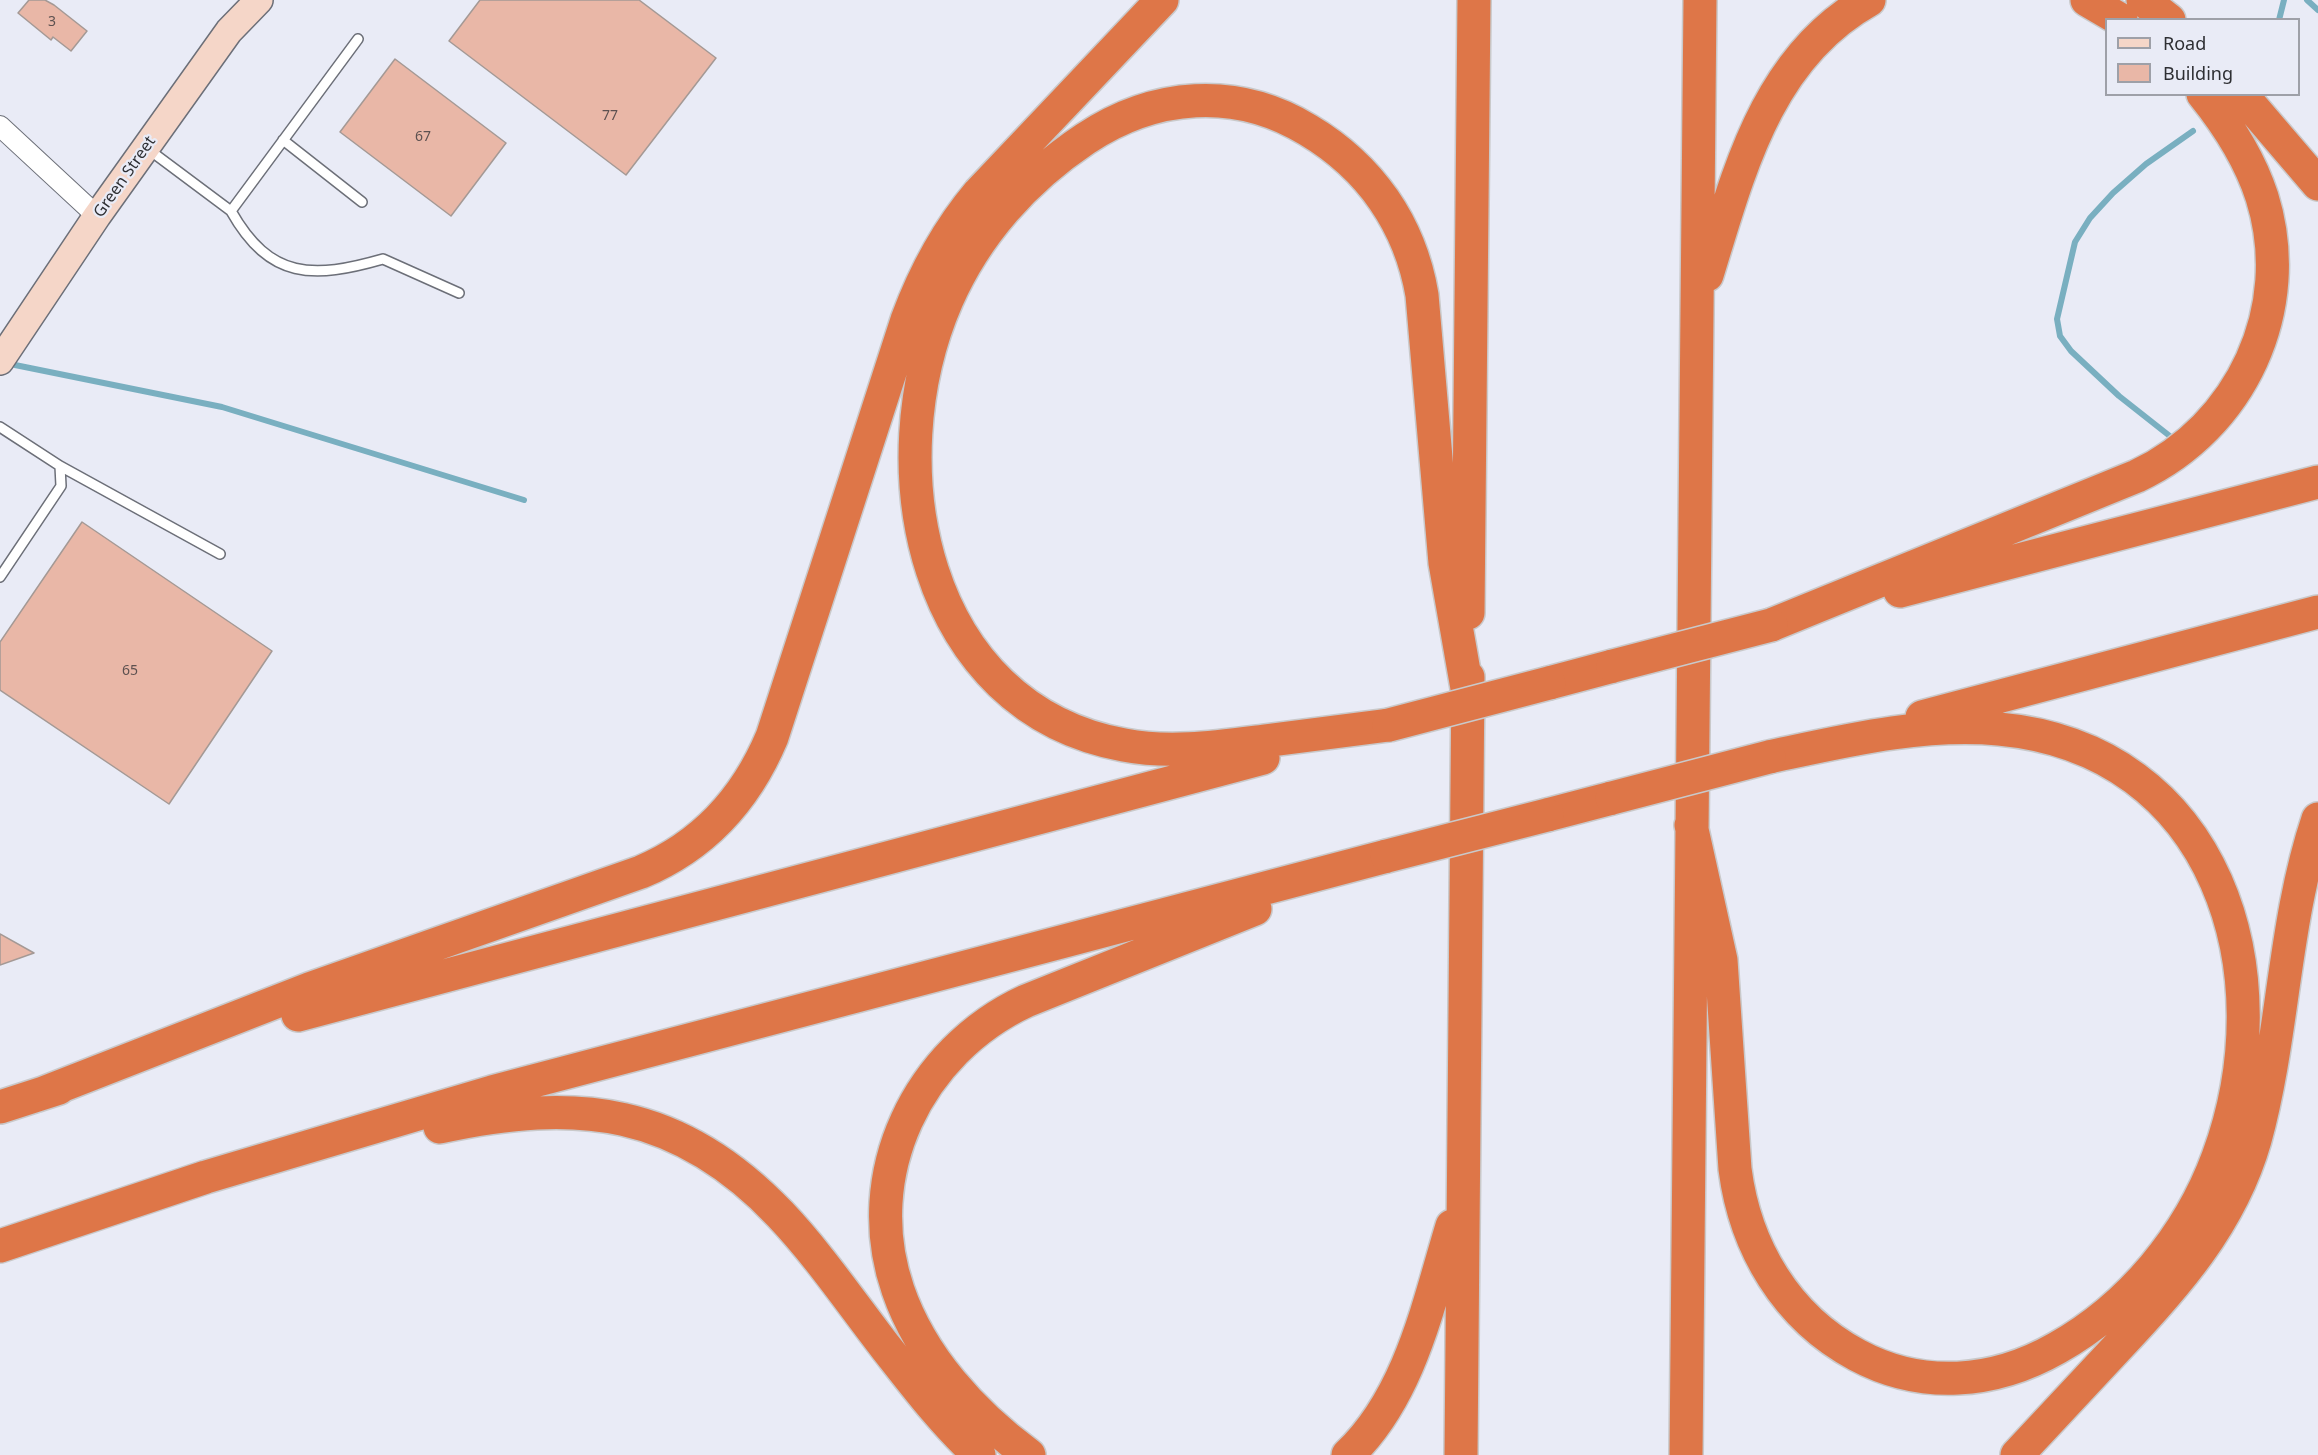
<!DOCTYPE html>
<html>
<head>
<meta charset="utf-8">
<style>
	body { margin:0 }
	#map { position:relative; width:2318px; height:1455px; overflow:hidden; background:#e9ebf6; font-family:"Noto Sans",sans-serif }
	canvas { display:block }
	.legend { position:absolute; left:2105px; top:18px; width:195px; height:78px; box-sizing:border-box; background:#e9ebf6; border:2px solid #9ea0a8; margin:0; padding:8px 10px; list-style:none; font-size:18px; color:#2e2f33 }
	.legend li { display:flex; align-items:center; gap:12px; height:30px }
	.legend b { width:30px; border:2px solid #9ea0a8 }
</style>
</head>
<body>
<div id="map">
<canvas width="2318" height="1455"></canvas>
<ul class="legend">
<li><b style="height:8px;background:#f5d6c8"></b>Road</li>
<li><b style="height:16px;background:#e9b7a7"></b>Building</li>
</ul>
</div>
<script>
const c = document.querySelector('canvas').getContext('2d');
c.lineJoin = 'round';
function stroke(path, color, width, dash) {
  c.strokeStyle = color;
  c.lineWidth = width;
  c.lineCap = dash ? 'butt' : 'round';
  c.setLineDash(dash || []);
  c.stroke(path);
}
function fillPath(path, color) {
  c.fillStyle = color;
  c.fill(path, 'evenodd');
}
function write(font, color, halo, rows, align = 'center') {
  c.font = font + ' "Noto Sans",sans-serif';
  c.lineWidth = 4.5;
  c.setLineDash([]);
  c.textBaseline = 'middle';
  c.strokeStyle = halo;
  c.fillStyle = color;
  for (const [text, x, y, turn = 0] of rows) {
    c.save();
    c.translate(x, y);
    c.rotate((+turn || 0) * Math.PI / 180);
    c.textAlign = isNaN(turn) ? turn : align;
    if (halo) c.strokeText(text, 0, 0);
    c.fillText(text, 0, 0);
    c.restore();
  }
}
stroke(new Path2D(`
	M2307 0 2318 10
	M2279 20 2284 0
	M15 365 222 407 524 500
	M2171 437 2119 396 2071 351 2060 336 2057 319 2075 242 2090 218 2113 193 2146 164 2193 131`), '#79afc0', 6);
const building = new Path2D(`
	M29 0H45L54 5 87 31 71 51 53 37 51 40 18 13Z
	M480 0H639L716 58 626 175 449 41Z
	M395 59 506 143 451 216 340 132Z
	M82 522 272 651 169 804 0 690V642Z
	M0 934 34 953 0 965Z`);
fillPath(building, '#e9b7a7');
stroke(building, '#a49995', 1.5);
const lane = new Path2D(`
	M283 140 362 202
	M148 149 231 211 358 39
	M231 211C270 280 313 279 383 259L459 293
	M0 427 60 466 61 486 0 577
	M60 466 220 554`);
const street = new Path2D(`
	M0 126 97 216`);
const secondary = new Path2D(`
	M0 361 97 216 229 31 259 0`);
const highway = new Path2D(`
	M2087 0 2121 20
	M2143 0 2169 20
	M2241 94 2318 184
	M1707 275C1739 171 1767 57 1869 0
	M1900 591 2318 482
	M1468 613 1474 0
	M1771 625 2137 476C2241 427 2297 309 2262 197 2250 160 2228 125 2203 94
	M1549 683 1613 666
	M1922 717 2318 612
	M1389 725C1347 730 1306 736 1264 741 1217 747 1170 754 1124 745 921 708 875 465 947 300 976 234 1025 179 1085 139 1154 93 1236 86 1308 130 1370 167 1410 224 1422 295L1445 563 1468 694
	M1547 815 1612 798
	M1691 825 1721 960 1735 1169C1745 1247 1786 1317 1857 1355 1922 1390 1994 1384 2057 1348 2130 1307 2189 1236 2218 1157 2286 973 2218 749 1999 729 1921 722 1844 741 1769 757
	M298 1015 1263 758
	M38 1095 309 989 641 872C703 846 746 799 772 737L907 320C924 274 947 231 979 193L1162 0
	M0 1107 59 1088
	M440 1127C577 1097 679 1108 780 1214 819 1255 852 1304 887 1349 916 1386 944 1423 979 1455
	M0 1246 206 1177 492 1092 1387 856
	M1029 1455C973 1414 921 1357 898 1290 858 1174 918 1051 1026 1001L1255 909
	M1348 1455C1410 1396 1428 1305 1452 1226
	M1461 1455 1468 677
	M1686 1455 1700 0
	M2017 1455C2050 1420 2083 1384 2116 1349 2175 1287 2231 1224 2255 1140 2284 1035 2283 923 2318 819`);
stroke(lane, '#6c6f78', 12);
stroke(street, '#6c6f78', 22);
stroke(secondary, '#6c6f78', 30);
stroke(highway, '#c9c9ca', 36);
stroke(lane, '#fff', 9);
stroke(street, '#fff', 20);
stroke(secondary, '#f5d6c8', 27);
stroke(highway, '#de7648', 33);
const highwayBridge = new Path2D(`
	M1613 666 1771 625
	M1389 725 1549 683
	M1612 798 1769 757
	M1387 856 1547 815`);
stroke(highwayBridge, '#c9c9ca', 36, []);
stroke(highwayBridge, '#de7648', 33);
write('14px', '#5d5150', null, [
	["3",52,22],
	["77",610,116],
	["67",423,137],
	["65",130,671]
]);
write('16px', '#2e2f33', '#e9ebf6', [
	["Green Street",125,177,-55]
]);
</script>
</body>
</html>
